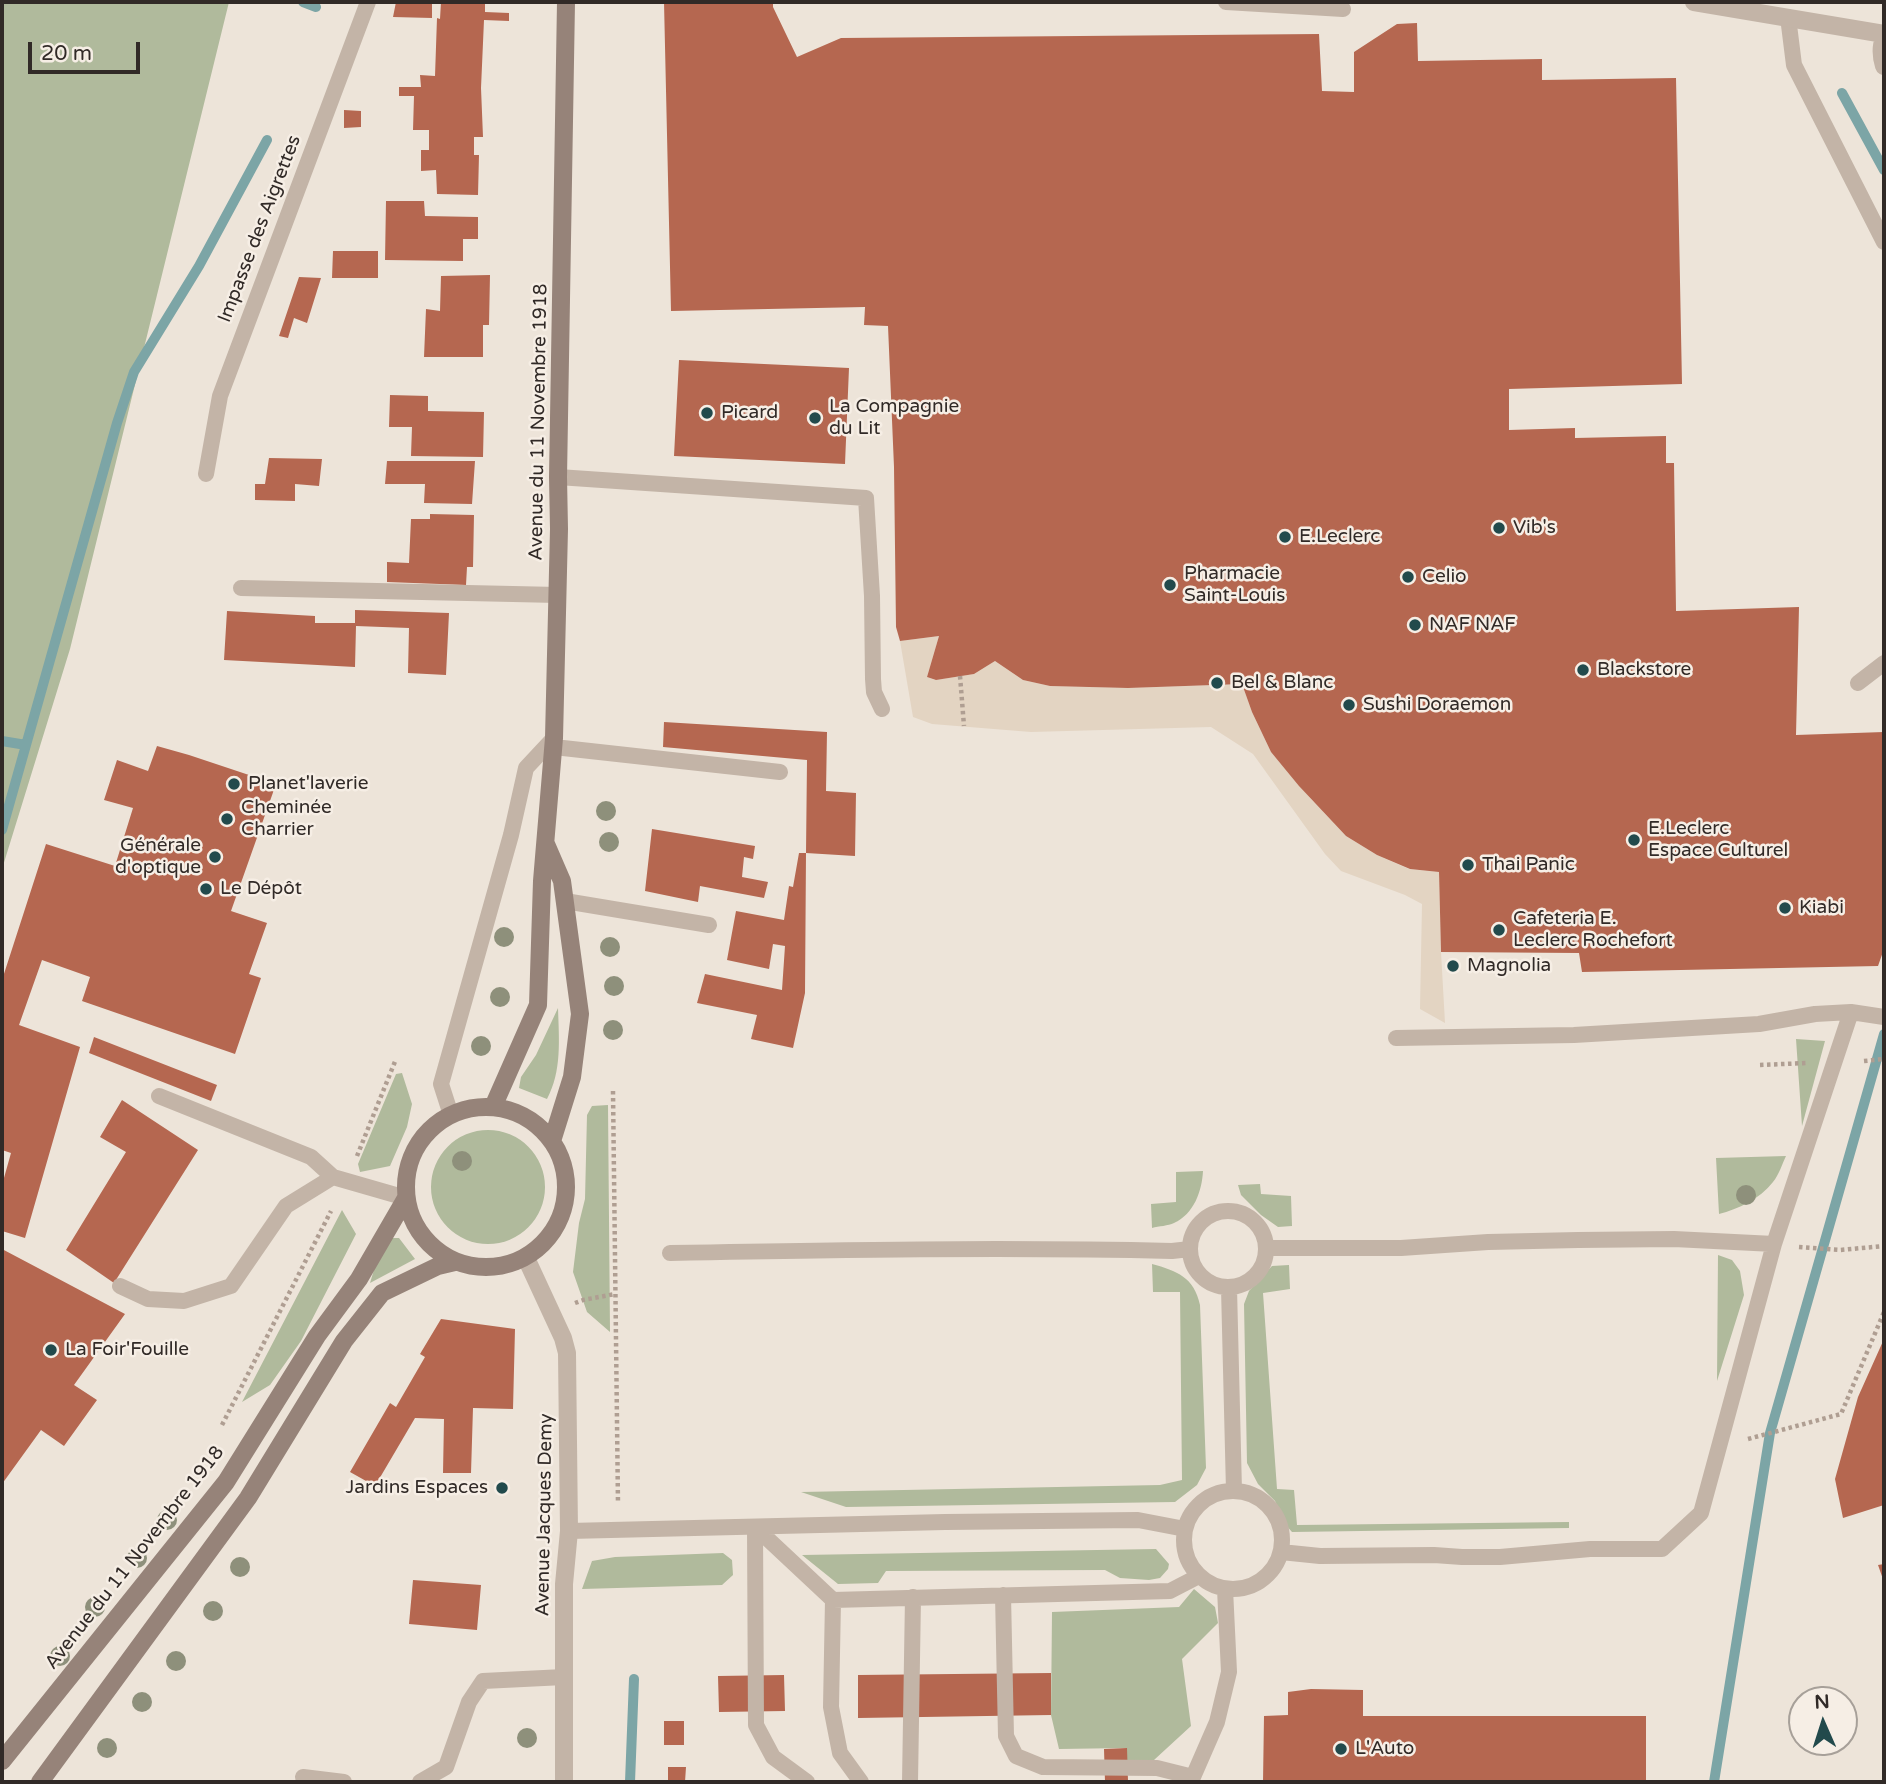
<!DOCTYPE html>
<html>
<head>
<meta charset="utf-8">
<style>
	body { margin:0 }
	#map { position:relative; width:1886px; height:1784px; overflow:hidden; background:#ede4d9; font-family:"Varela Round",sans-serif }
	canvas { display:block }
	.frame { position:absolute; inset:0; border:4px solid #312a27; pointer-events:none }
	.north { position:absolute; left:1788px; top:1686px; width:70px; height:70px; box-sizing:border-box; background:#f6eee5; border:2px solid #a7a099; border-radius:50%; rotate:357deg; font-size:19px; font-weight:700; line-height:28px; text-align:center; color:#312a27 }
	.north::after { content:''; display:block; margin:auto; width:24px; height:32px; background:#224a4c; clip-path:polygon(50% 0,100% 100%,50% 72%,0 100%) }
	.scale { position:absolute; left:28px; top:42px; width:112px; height:32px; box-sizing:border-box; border:4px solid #312a27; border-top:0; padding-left:9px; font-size:21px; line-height:24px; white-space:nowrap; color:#312a27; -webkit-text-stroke:5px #f6eee5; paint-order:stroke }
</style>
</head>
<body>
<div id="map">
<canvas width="1886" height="1784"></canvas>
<div class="frame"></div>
<div class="north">N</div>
<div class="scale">20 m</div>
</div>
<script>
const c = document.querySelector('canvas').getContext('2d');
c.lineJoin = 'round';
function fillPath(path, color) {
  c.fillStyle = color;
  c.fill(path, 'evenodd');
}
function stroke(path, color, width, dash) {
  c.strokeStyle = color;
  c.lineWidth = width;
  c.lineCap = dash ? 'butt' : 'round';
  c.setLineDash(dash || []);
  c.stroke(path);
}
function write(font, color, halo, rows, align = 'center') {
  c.font = font + ' "Varela Round",sans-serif';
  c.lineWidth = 5;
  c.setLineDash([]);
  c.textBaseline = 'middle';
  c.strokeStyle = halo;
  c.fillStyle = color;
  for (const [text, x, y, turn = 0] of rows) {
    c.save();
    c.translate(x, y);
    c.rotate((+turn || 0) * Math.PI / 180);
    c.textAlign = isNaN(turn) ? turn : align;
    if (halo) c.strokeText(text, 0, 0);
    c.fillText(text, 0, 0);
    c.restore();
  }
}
fillPath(new Path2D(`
	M2 2H229L70 649 2 869Z
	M558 1008C559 1040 562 1071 547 1099L519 1088 521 1077 536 1055Z
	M1796 1039 1825 1041 1802 1126Z
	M402 1073 412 1104 407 1127 390 1166 360 1172 358 1164 396 1074Z
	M608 1105 610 1332 587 1312 573 1272 579 1223 585 1199 587 1115 592 1106Z
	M431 1187a57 57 0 1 1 114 0a57 57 0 1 1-114 0Z
	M1786 1156C1782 1164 1779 1175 1773 1182 1760 1199 1738 1209 1719 1214L1716 1158Z
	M1203 1171C1202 1191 1194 1214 1174 1223 1168 1226 1159 1226 1152 1228L1151 1204 1176 1202V1172Z
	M1260 1184 1261 1194 1291 1196 1292 1226 1278 1227 1261 1215 1241 1195 1238 1185Z
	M342 1210 356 1234 301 1341 270 1385 242 1402Z
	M391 1238H399L415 1259 370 1283 379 1253Z
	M1718 1255 1732 1260 1740 1271 1744 1295 1717 1381Z
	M1152 1264C1177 1271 1194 1277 1200 1305L1206 1468 1197 1485 1175 1502 846 1507 801 1492 1160 1485 1182 1480 1180 1292H1153Z
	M1289 1265 1290 1289 1263 1293 1277 1489 1294 1490 1297 1525 1569 1522V1528L1292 1532 1284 1523 1275 1501 1258 1484 1247 1463 1244 1304 1249 1291 1272 1266Z
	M1156 1549 1169 1564 1168 1569 1160 1578 1149 1580 1120 1578 1105 1570 886 1571 878 1583 838 1584 802 1555Z
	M723 1553 732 1560 733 1575 722 1585 582 1589 592 1561 615 1557Z
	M1194 1589 1215 1607 1218 1623 1182 1659 1191 1726 1154 1760 1127 1762 1126 1748 1059 1749 1051 1715 1052 1612 1179 1607Z`), '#b0ba9c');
fillPath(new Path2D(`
	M939 636 927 677 935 680 974 674 995 661 1023 680 1050 686 1128 688 1242 684 1252 712 1271 752 1310 798 1346 836 1377 855 1409 869 1439 872 1441 952 1445 1023 1420 1009 1422 904 1405 895 1341 871 1325 854 1253 754 1211 727 1031 732 932 724 913 717 900 641Z`), '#e3d4c2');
stroke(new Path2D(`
	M303 2 316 7
	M1842 93 1884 170
	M2 741 26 745
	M2 830 117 423 134 372 199 266 267 140
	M630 1782 634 1679
	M1714 1782 1770 1433 1884 1034`), '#7ca5a6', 10);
fillPath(new Path2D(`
	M396 2 432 3V18L393 17Z
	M441 2H485V12L509 13V21L484 20 481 88 483 137H474V155H479L478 195 437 194 436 170 421 171V150H429V130H413L414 96H399V87H421L420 75 435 76 437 18 440 19Z
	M664 2H773V7L797 57 841 38 1319 34 1322 91 1354 92V52L1397 24 1417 23 1418 61 1542 59V80L1676 78 1682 384 1509 389V430L1575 428V438L1666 436V463H1674L1676 611 1799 607 1796 735 1884 732V949L1878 966 1582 972 1579 953 1441 952 1439 872 1410 869 1377 855 1346 836 1299 786 1271 752 1252 712 1242 684 1128 688 1050 686 1023 680 995 661 974 674 936 680 927 677 939 636 900 641 896 627 894 467 888 326 864 325 865 307 671 311Z
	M344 110 361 111V127L344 128Z
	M386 201H424L425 216 478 217V239H463V261L385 260Z
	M333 251H378V278H332Z
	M490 275 489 325H483V357H424L426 309 440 311 441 276Z
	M299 277 321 278 307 323 294 318 288 338 279 336Z
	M679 360 849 368 845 464 674 456Z
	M390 395 428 396V411L484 412 483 457 411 456 412 427H389Z
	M269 458 322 459 319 486 295 484V501L255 500V484H265Z
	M387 461H475L472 504 424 503 425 484H385Z
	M430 514 474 515 473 567H467L466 585 387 582V562L409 563 411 519H430Z
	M355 610 449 613 446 675 408 673 409 628 356 626 355 667 224 660 227 611 315 616V623H355Z
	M664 722 827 732 826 791 856 793 855 856 806 853 807 760 663 747Z
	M157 746 189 755 276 784 231 911 267 923 249 974 261 978 235 1054 82 1001 90 977 42 960 19 1025 80 1047 25 1238 2 1231V1185L11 1153 2 1150V980L46 844 115 866 133 808 104 800 117 760 148 771Z
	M652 829 755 846 753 859 744 857 742 877 768 882 764 898 700 886 698 902 645 891Z
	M799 853H806L805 993 793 1048 751 1039 757 1015 697 1003 705 974 782 990 785 946 773 944 769 969 727 960 736 911 784 920 789 886 793 887Z
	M94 1037 217 1085 211 1101 89 1053Z
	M122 1100 198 1150 114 1283 66 1250 126 1152 100 1137Z
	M2 1249 125 1314 74 1385 97 1400 64 1446 41 1430 2 1484Z
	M441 1319 515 1329 513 1409 473 1408 471 1473H443L444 1419 415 1418 375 1486 350 1472 390 1403 396 1407 425 1357 420 1354Z
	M1884 1339V1505L1843 1518 1835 1479 1858 1397Z
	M1884 1564V1582L1878 1565Z
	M413 1580 481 1585 477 1630 409 1624Z
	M1051 1673V1715L858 1718V1675Z
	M784 1675 785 1711 719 1712 718 1676Z
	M1311 1689 1363 1690V1716H1646V1782H1263L1264 1716 1288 1715V1692Z
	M664 1721H684V1745H664Z
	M1127 1748 1128 1781 1105 1782 1104 1749Z
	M668 1767H686L685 1782H668Z`), '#b56750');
stroke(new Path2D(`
	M960 676 964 726
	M1864 1061 1884 1059
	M1760 1065 1807 1063
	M613 1091 618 1504
	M357 1156 396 1059
	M1799 1247 1840 1250 1884 1246
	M575 1303 583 1300 615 1294
	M222 1425 331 1211
	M1748 1439 1841 1414 1884 1312`), '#af9e92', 4.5, [3.5, 3.5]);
stroke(new Path2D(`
	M1226 2 1343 9
	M1788 17 1794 65 1884 242
	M206 474 220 396 368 2
	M558 477 866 498 872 596 873 679 874 692 882 709
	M241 588 558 595
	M1858 683 1884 663
	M554 747 780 772
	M565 901 709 925
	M1396 1038 1574 1035 1759 1024 1815 1014 1851 1012 1884 1017
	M159 1096 311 1157 333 1177 406 1198
	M451 1115 441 1084 511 835 526 768 554 738
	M1190 1249a38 38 0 1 1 76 0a38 38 0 1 1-76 0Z
	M1267 1248H1401L1488 1242 1578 1240 1674 1239 1774 1244
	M670 1253C837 1250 1004 1247 1172 1251L1190 1249
	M120 1286 148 1299 184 1301 231 1286 286 1206 333 1177
	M1229 1288 1234 1491
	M1184 1540a49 49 0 1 1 98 0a49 49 0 1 1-98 0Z
	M755 1527 833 1600 831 1707 840 1753 861 1782
	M755 1527 756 1725 773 1757 807 1782
	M569 1531 945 1522 1138 1520 1185 1529
	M1281 1552 1320 1556 1434 1555 1462 1557H1500L1590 1549H1662L1701 1513 1774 1244 1851 1012
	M1003 1595 1006 1736 1016 1756 1043 1767 1157 1768 1193 1777
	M833 1600 1170 1591 1199 1576
	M303 1777 344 1782
	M420 1782 446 1767 469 1702 483 1681 564 1677
	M910 1782 913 1597
	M1185 1782 1193 1777 1217 1722 1229 1672 1225 1589`), '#c3b4a7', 16);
stroke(new Path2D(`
	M1694 2 1884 34
	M1884 39C1880 48 1881 56 1884 66
	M526 1258 563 1338 567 1353 569 1531 564 1584V1782`), '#c3b4a7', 18);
stroke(new Path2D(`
	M546 844 562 881 580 1014 572 1077 552 1141
	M406 1187a80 80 0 1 1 160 0a80 80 0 1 1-160 0Z
	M493 1107 538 1005 542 881 554 738 559 529 558 477 566 2
	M2 1761 226 1482 317 1336 359 1279 406 1198
	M40 1782 248 1498 344 1341 382 1293 438 1266 455 1262`), '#968379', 18);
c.fillStyle = '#8e907b';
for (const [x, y] of [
	[606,811],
	[609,842],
	[504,937],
	[610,947],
	[614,986],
	[500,997],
	[613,1030],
	[481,1046],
	[462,1161],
	[1746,1195],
	[167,1520],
	[137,1558],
	[240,1567],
	[95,1607],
	[213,1611],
	[60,1656],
	[176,1661],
	[142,1702],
	[527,1738],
	[107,1748]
]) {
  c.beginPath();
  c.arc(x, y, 10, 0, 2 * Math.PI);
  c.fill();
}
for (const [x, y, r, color] of [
	[707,413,7,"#224a4c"],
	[815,418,7,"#224a4c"],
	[1499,528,7,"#224a4c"],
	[1285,537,7,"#224a4c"],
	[1408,577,7,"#224a4c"],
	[1170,585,7,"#224a4c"],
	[1415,625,7,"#224a4c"],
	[1583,670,7,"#224a4c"],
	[1217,683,7,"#224a4c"],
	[1349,705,7,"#224a4c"],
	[234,784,7,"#224a4c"],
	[227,819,7,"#224a4c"],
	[1634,840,7,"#224a4c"],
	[215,857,7,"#224a4c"],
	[1468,865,7,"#224a4c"],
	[206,889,7,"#224a4c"],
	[1785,908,7,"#224a4c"],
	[1499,930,7,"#224a4c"],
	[1453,966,7,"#224a4c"],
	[51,1350,7,"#224a4c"],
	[502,1488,7,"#224a4c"],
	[1341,1749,7,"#224a4c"]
]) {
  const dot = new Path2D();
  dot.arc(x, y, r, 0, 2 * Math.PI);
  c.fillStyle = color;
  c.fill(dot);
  stroke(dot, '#f6eee5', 2.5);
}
write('19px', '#312a27', '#f6eee5', [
	["Impasse des Aigrettes",260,229,-69],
	["Avenue du 11 Novembre 1918",539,422,-89],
	["Avenue Jacques Demy",545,1515,-89],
	["Avenue du 11 Novembre 1918",135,1558,-52]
]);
write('19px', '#312a27', '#f6eee5', [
	["La Compagnie",829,407],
	["du Lit",829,429],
	["Picard",721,413],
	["Vib's",1513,528],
	["E.Leclerc",1299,537],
	["Pharmacie",1184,574],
	["Saint-Louis",1184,596],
	["Celio",1422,577],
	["NAF NAF",1429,625],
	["Blackstore",1597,670],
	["Bel & Blanc",1231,683],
	["Sushi Doraemon",1363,705],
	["Planet'laverie",248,784],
	["Cheminée",241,808],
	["Charrier",241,830],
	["E.Leclerc",1648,829],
	["Espace Culturel",1648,851],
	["Générale",201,846,"right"],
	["d'optique",201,868,"right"],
	["Thai Panic",1482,865],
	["Le Dépôt",220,889],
	["Kiabi",1799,908],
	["Cafeteria E.",1513,919],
	["Leclerc Rochefort",1513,941],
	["Magnolia",1467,966],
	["La Foir'Fouille",65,1350],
	["Jardins Espaces",488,1488,"right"],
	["L'Auto",1355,1749]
], 'left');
</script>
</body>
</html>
